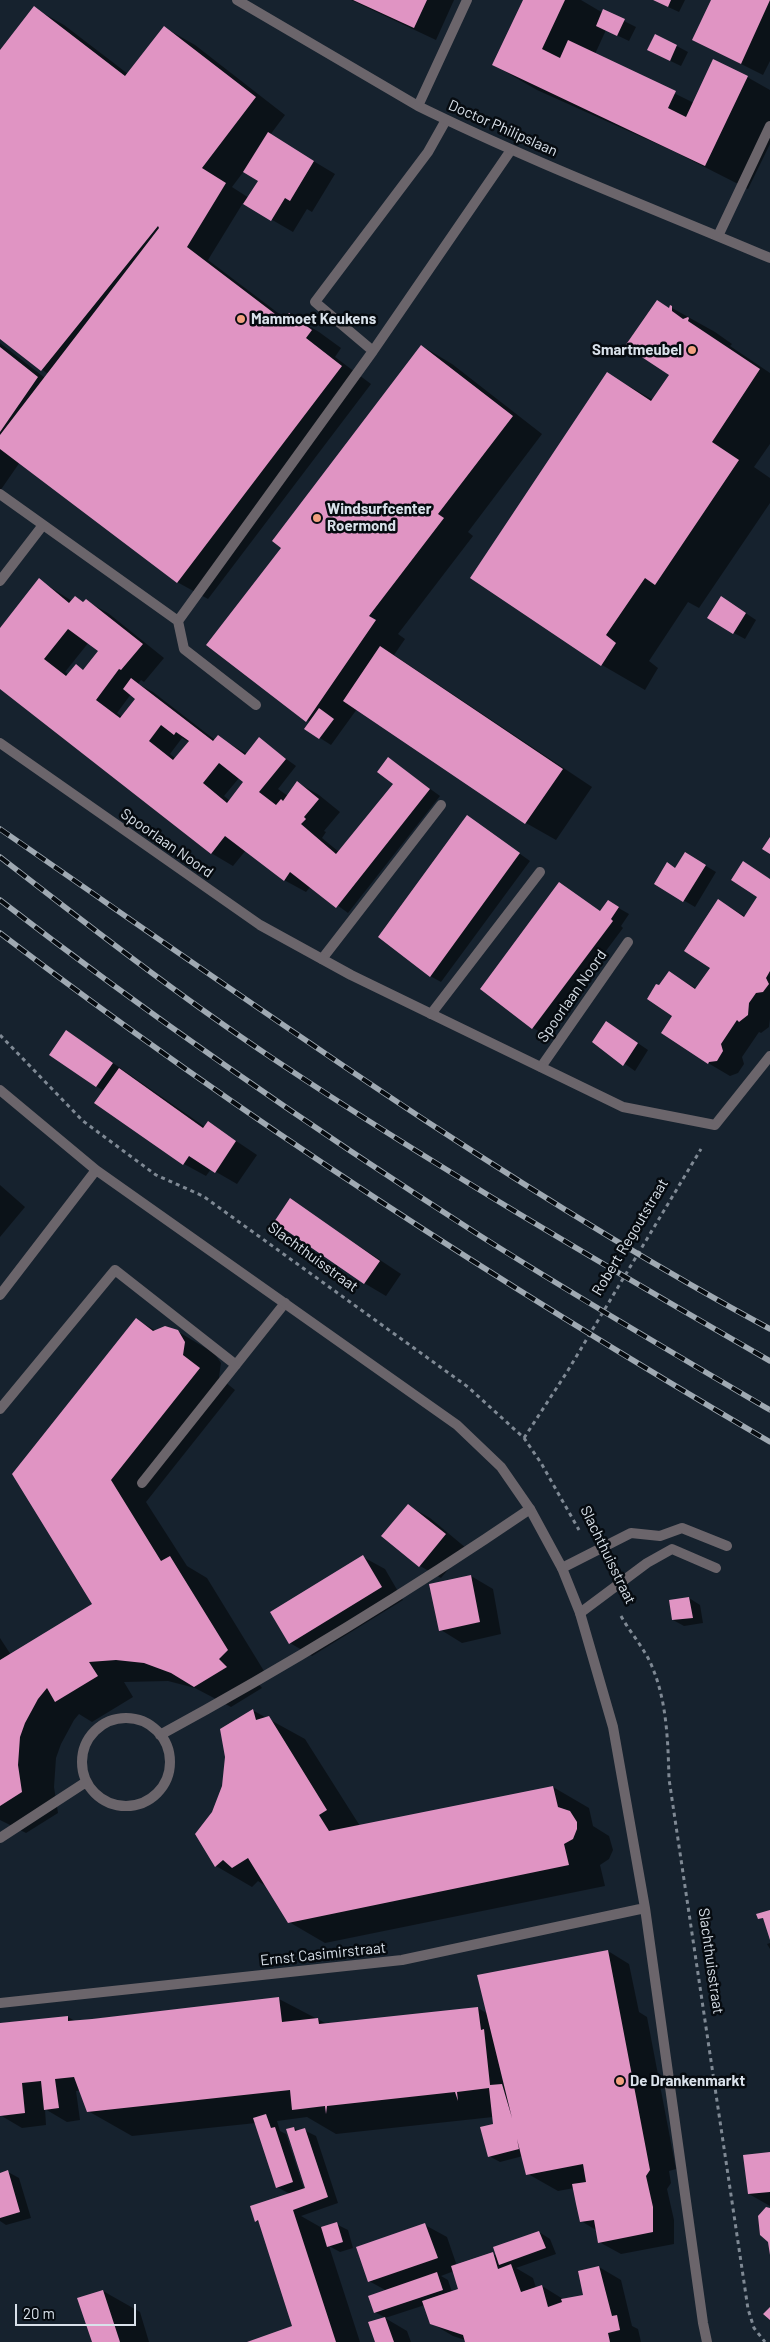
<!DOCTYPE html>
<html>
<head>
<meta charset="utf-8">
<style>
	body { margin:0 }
	#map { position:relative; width:770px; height:2342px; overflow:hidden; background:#16222e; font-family:Barlow,sans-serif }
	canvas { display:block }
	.scale { position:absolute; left:15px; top:2304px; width:121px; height:22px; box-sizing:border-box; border:2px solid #d9e1ea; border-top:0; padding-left:6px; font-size:15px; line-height:18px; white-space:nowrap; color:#d9e1ea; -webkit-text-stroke:4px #060b10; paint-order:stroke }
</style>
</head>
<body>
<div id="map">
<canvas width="770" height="2342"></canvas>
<div class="scale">20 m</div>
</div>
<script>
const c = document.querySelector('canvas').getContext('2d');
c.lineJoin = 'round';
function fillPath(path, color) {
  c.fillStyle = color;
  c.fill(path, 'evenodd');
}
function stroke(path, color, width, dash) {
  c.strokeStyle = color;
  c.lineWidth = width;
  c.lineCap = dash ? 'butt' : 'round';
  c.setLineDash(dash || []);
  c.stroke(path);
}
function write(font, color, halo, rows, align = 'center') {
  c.font = font + ' Barlow,sans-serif';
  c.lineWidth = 5;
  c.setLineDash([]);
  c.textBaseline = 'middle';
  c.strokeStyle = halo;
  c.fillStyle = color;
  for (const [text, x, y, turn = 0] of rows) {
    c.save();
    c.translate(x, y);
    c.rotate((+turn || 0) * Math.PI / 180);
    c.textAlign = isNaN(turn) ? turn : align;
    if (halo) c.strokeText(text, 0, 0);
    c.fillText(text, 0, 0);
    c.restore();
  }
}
fillPath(new Path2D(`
	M351 0H454L436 40Z
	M524 0H581L603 13 604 11 636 27 629 41 606 30 595 54 694 103 747 77 770 90V144L748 189 673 151 537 90 494 65Z
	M653 0H685L679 12Z
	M712 0H770V61L763 75 693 40Z
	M34 8 64 25 128 74 165 28 195 45 285 115 270 135 335 174 312 212 307 209 293 232 243 203 208 260 286 319 289 314 319 332 341 348 335 357 371 384 208 599 177 582 20 462 0 491V343L45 378 48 374 0 338V52ZM244 171 259 180 249 198 232 187Z
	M656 35 688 52 681 66 660 56Z
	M672 308 715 332 732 344 730 346 770 373V444L754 467 770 478V503L699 608 688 602 649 661 658 668 645 690 602 665 608 374 653 400 670 375V309Z
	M422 346 452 364 542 434 468 532 473 536 398 634 405 639 394 655 592 787 556 840 526 823 357 709 331 745 306 729 310 722 208 645 283 548Z
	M39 580 72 601 75 597 84 602 86 601 108 613 164 658 144 682 141 680 138 684 153 692 215 740 218 737 247 754 259 739 296 766 278 789 288 796 298 783 319 795 340 812 324 831 326 832 322 838 339 852 394 784 389 759 440 796 348 913 311 886 306 892 284 880 246 850 233 866 211 853 0 688V630ZM89 642 100 650 84 671 76 666 69 675 65 672ZM131 694 137 699 122 717 117 713ZM182 738 189 742 176 759 170 754ZM239 778 244 782 230 801 224 796Z
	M732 604 756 620 745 639 734 633Z
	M468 817 530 861 441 982 430 976Z
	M686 854 716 872 695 907 656 884 676 869Z
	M744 863 770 879V1019L769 1027 761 1033 759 1032 742 1057 744 1064 738 1073 730 1076 708 1063 674 1016 659 987 669 973 697 989 711 968 719 901 746 917 759 897Z
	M560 884 601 912 608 902 629 914 621 926 623 928 544 1034 533 1028Z
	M617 1029 648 1050 635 1071 594 1042Z
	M67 1031 205 1127 208 1122 257 1155 237 1184 211 1169 206 1176 184 1164 96 1102 104 1091 96 1086Z
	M0 1185 25 1207 0 1237Z
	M290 1200 401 1274 386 1296 364 1283Z
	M137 1320 156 1331H177L214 1353 221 1363 219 1377 235 1390 146 1502 187 1566 207 1578 264 1671 255 1680 262 1688 231 1707 195 1688 168 1681 124 1682 133 1697 92 1722 79 1714 74 1720 61 1744 56 1758 54 1787 58 1813 26 1833 0 1820V1638L11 1655 94 1604 14 1475Z
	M409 1506 430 1518 466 1548 441 1578 420 1566Z
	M363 1557 385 1569 403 1600 312 1656 290 1643Z
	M471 1576 493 1589 501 1634 462 1643 441 1630Z
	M689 1598 700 1605 703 1623 684 1626 673 1620Z
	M254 1711 305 1739 360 1826 553 1787 589 1808 593 1826 609 1836 613 1850 609 1859 600 1865 605 1886 325 1943 289 1922 267 1887 258 1881 252 1887 216 1866 196 1834 213 1813 219 1800 226 1772V1757L222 1730Z
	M770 1943V1949L767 1944Z
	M608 1951 629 1964 639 2012 647 2017 676 2169 669 2171 671 2183 667 2189 674 2220V2244L621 2254 599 2242 596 2230 581 2221 574 2188 558 2191 528 2174 523 2156 500 2162 489 2156 494 2125 493 2117 336 2134 307 2117 277 2121 280 2131 286 2134 304 2189H307L294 2128 299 2131 304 2130 316 2136 338 2203 301 2216 322 2228 336 2224 348 2230 353 2248 340 2252 329 2246 360 2342H249L295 2329 260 2223 256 2221 290 2194 277 2187 256 2123 132 2136 88 2111 81 2090 76 2091 80 2120 67 2122 45 2109 46 2125 22 2128 0 2115V2025L68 2017 75 2021 279 1999 327 2024 478 2008 488 2014Z
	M770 2153V2206L749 2194Z
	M8 2172 19 2178 31 2218 6 2225 0 2221V2174Z
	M425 2225 447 2237 457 2266 493 2254 498 2257 539 2232 550 2239 556 2254 516 2268 533 2278 536 2288 542 2286 563 2299 584 2296 599 2267 621 2280 632 2326 638 2329 641 2342H465L468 2341 453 2336 431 2323 425 2305 385 2318 407 2331 411 2342H376L370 2323 386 2318 375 2312 387 2291 369 2281ZM454 2271 460 2290 452 2292 448 2280 441 2276Z
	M103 2291 140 2312 149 2342H93Z`), '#0007');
fillPath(new Path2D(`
	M353 0H427L414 28Z
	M523 0H565L542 49 560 58 568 40 676 91 668 108 686 117 713 59 748 76 705 166 492 65Z
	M653 0H671L668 7Z
	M711 0H770L741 64 692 40Z
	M34 6 125 76 164 26 256 97 202 168 226 183 187 247 283 320 289 313 312 330 306 338 342 366 177 583 0 449V435L159 228 158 226 41 371 0 339V50Z
	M603 9 625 19 617 36 596 26Z
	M655 34 677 45 670 61 647 50Z
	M268 132 314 161 290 201 285 198 271 221 243 204 258 181 243 172Z
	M657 300 669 308 670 305 672 306V311L683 319 688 317 689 318 688 321 760 369 712 442 739 460 655 585 645 578 606 635 616 643 601 666 470 578 607 372 651 401 669 375 625 346Z
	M421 345 513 416 438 514 444 518 369 616 376 620 306 722 206 645 281 548 272 541Z
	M0 347 38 377 0 432Z
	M39 578 69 603 75 596 83 602 86 599 143 644 121 670 119 669 96 700 120 718 135 699 123 689 131 678 213 741 218 735 245 755 259 737 286 759 259 792 276 805 281 799 283 801 297 781 319 799 304 817 306 819 301 824 336 854 393 784 377 772 388 757 430 789 336 908 290 872 284 881 225 836 211 854 0 689V628ZM68 629 98 651 83 670 76 664 66 676 44 659ZM161 725 174 735 176 732 189 741 173 760 149 741ZM219 763 243 782 227 803 203 783Z
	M721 596 746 613 733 634 707 618Z
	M380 646 563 769 525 824 343 701Z
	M319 708 334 719 319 739 304 729Z
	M467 815 520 853 430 977 378 937Z
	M770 837V854L762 849Z
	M685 852 706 865 683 902 654 884 667 862 675 868Z
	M743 861 770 879V971L766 978 769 984 763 992 756 993 749 1003 748 1015 739 1022 737 1020 721 1044 723 1051 717 1061 709 1062 708 1064 661 1033 672 1016 647 999 656 984 659 985 669 971 695 989 710 968 684 951 718 899 744 917 757 897 731 880Z
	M559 882 600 911 608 900 619 907 611 919 613 921 532 1029 480 989Z
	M606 1021 638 1043 623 1066 592 1042Z
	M66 1030 113 1063 96 1087 49 1055Z
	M119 1068 203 1128 208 1121 236 1141 215 1173 189 1156 183 1165 94 1103Z
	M290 1198 380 1261 364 1284 274 1222Z
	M136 1318 153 1331 165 1326 178 1330 185 1342 183 1355 200 1368 111 1480 161 1561 170 1556 228 1650 219 1659 227 1667 194 1687 171 1673 144 1663 116 1660 89 1662 98 1676 55 1702 47 1688 38 1699 25 1723 20 1737 18 1765 22 1792 0 1806V1660L92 1604 12 1474Z
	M408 1504 446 1534 419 1567 381 1536Z
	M363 1555 382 1587 289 1644 270 1612Z
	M471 1575 480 1622 439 1631 429 1584Z
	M689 1597 693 1618 672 1620 669 1600Z
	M253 1709 256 1720 269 1716 327 1810 319 1815 329 1831 553 1786 558 1807 570 1811 577 1822V1829L573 1839 564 1844 569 1865 288 1923 248 1858 232 1868 223 1860 215 1867 195 1834 212 1812 222 1786 225 1757 220 1729Z
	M770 1910V1940L763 1918 758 1919 756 1914Z
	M608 1950 650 2170 646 2176 653 2207V2232L598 2243 594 2220 580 2222 576 2204 572 2184 586 2182 583 2164 526 2175 517 2139 519 2149 488 2157 480 2127 493 2124 489 2088 457 2092 458 2101 455 2092 327 2106 326 2114 325 2106 292 2110 290 2090 87 2112 74 2077 55 2079 59 2108 44 2110 41 2081 22 2083 25 2113 0 2116V2023L68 2016V2021L92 2019 279 1997 282 2022 318 2018 319 2024 478 2007 481 2030 484 2029 490 2085 502 2084 512 2118 477 1975Z
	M266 2114 271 2128 275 2127 293 2182 276 2188 253 2118Z
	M294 2127 295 2131 305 2128 328 2197 293 2210 336 2342H247L292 2326 258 2220 255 2222 250 2206 305 2188 286 2129Z
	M770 2152V2192L748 2194 743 2155Z
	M8 2170 20 2212 0 2218V2173Z
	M766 2207 770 2208V2255L768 2242 760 2235 758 2216Z
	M337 2222 343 2242 327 2247 321 2227Z
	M425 2223 438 2258 368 2282 356 2247Z
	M539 2231 546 2248 499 2265 493 2247Z
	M493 2252 498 2269 511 2264 521 2292 542 2285 548 2307 562 2302 561 2299 583 2295 578 2271 599 2266 612 2316 617 2315 620 2330 608 2333 610 2342H465L463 2335 430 2324 422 2301 458 2289 451 2266Z
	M437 2272 443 2290 374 2313 368 2296Z
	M103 2290 120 2342H92L77 2298Z
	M770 2307V2320L763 2314Z
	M385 2317 394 2342H375L368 2322Z`), '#e094c3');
stroke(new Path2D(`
	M0 1035 83 1121 156 1175 203 1196 468 1387 524 1438 541 1463 579 1530
	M524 1438 567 1372 701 1149
	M621 1616C631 1634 646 1650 653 1669 667 1703 668 1743 669 1779L748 2309 754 2328 765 2342`), '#7f8994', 3, [4, 4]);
stroke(new Path2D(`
	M373 351 315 302 428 152 446 120
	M0 494 178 621 373 351 511 150
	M0 581 43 525
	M178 621 184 649 256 705
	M322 959 441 805
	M431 1014 540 872
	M541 1067 628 942
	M0 1409 115 1270 236 1365
	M142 1483 285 1303
	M562 1568 631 1533 660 1536 682 1528 727 1546
	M580 1613 647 1563 672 1549 716 1568
	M82 1762a44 44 0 1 1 88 0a44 44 0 1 1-88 0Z
	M160 1735C287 1666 411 1590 530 1509
	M0 1838 86 1782`), '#6b656b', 10);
stroke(new Path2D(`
	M237 0 418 106C532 162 652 208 770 258
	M418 106 467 0
	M718 236 770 126
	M0 743 260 925 351 975 623 1107 715 1125 770 1056
	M0 1090 96 1170 457 1425 501 1467 530 1509 562 1568 580 1613 613 1727 645 1908 703 2323 707 2342
	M0 1295 96 1170
	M0 2003 402 1960 645 1908`), '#6b656b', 10);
const rail = new Path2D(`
	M0 829C252 1003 501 1183 770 1329
	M0 857C89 926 178 995 272 1058 434 1166 602 1264 770 1361
	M0 900C154 1019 315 1130 479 1235 575 1296 673 1353 770 1410
	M0 933C245 1120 504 1286 770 1442`);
stroke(rail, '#9fa9b2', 5.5);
stroke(rail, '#060b10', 4, [11]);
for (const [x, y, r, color] of [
	[241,319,5,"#f2a080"],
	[692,350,5,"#f2a080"],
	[317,518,5,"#f2a080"],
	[620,2081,5,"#f2a080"]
]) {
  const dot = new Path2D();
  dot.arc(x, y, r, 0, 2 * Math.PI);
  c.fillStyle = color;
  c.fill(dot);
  stroke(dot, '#060b10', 2);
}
write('15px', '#d9e1ea', '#060b10', [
	["Doctor Philipslaan",503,128,24],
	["Spoorlaan Noord",167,843,35],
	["Spoorlaan Noord",572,996,-55],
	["Robert Regoutstraat",630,1237,-59],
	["Slachthuisstraat",313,1257,36],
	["Slachthuisstraat",608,1555,64],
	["Ernst Casimirstraat",323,1954,-6],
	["Slachthuisstraat",711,1961,82]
]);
write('bold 15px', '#d9e1ea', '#060b10', [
	["Mammoet Keukens",251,319],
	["Smartmeubel",682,350,"right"],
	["Windsurfcenter",327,509],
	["Roermond",327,526],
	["De Drankenmarkt",630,2081]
], 'left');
</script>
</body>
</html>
